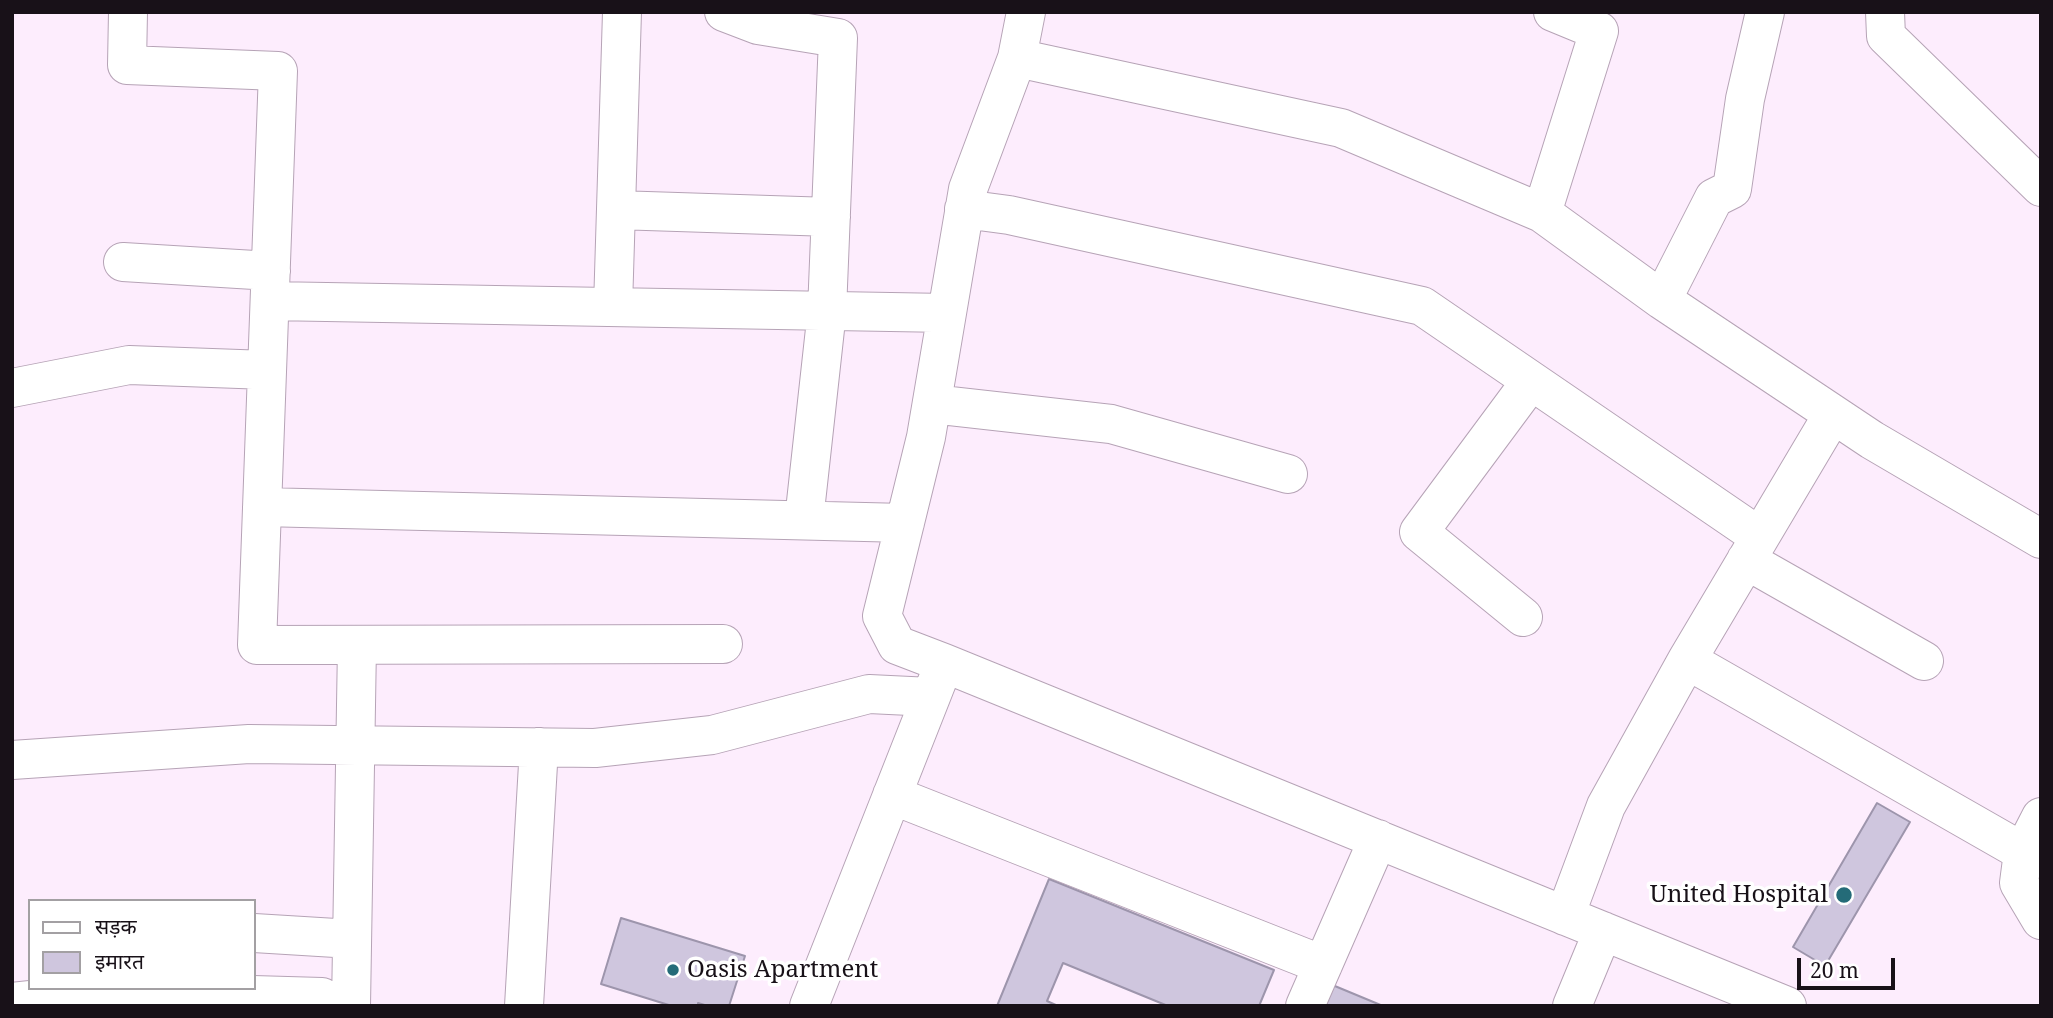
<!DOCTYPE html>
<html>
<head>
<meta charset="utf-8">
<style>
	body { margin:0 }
	#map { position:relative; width:2053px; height:1018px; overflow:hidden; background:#fdedfd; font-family:"Noto Serif","Noto Sans Devanagari",serif }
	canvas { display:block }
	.frame { position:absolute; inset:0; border:14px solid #181118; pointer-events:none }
	.legend { position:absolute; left:28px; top:899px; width:228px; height:91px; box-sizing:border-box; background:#fff; border:2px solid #a3a0a3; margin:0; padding:9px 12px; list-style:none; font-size:21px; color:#181118 }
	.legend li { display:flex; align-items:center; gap:14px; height:35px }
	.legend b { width:35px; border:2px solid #a3a0a3 }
	.scale { position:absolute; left:1797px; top:958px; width:98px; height:32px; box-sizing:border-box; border:4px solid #181118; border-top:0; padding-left:9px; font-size:21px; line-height:24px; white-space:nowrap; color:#181118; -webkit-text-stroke:5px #fff; paint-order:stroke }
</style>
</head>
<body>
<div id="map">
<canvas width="2053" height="1018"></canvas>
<div class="frame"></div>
<ul class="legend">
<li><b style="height:9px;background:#fff"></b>सड़क</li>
<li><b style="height:19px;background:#cfc6de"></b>इमारत</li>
</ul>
<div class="scale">20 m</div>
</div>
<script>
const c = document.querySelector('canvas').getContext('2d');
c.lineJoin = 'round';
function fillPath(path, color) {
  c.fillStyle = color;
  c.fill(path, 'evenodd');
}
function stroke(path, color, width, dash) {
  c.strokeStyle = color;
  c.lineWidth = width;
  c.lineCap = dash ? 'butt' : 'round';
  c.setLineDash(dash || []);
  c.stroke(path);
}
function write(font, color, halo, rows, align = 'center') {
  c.font = font + ' "Noto Serif",serif';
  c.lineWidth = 7;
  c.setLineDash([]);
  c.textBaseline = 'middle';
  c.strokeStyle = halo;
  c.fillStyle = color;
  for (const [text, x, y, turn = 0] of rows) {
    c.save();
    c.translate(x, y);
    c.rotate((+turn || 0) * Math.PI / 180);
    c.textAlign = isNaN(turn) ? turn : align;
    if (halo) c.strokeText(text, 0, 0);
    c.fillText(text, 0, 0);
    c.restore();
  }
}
const building = new Path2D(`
	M1877 803 1910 822 1825 966 1793 947Z
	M1049 879 1274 970 1259 1006H1168L1063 963 1047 1001 1058 1006H997Z
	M621 918 745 956 729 1006H708L698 1003V1006H672L601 984Z
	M1330 984 1383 1006H1321Z`);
fillPath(building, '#cfc6de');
stroke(building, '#9d95ac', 2);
const minor = new Path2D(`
	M128 12 127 65 278 71 257 645 723 644
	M724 12 758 25 838 38 827 311 804 520
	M1026 12 1017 58 968 189 926 437 882 616 897 645 944 663 1787 1006
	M1885 12 1886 36 2041 187
	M1017 58 1341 128 1542 213 1662 300 1872 440 2041 539
	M964 209 1009 215 1422 306 1760 537
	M616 210 831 217
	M1542 213 1599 31 1553 12
	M123 262 271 271
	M1662 300 1714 198 1732 189 1745 99 1765 12
	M270 301 947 313
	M613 307 622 12
	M12 388 129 365 267 370
	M932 404 1111 424 1288 474
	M262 507 905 523
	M1746 560 1924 661
	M1523 617 1419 532 1531 381
	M1687 660 2023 852
	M12 760 249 744 595 748 712 735 869 694 931 697
	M892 795 1323 965
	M2041 817 2023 852 2019 883 2041 920
	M1565 916 1606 806 1687 660 1833 414
	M254 933 352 939
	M12 1002 115 991 322 997
	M351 1006 357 645
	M524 1006 539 747
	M809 1006 940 674
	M1305 1006 1378 839
	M1572 1006 1603 931`);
stroke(minor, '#b6a3b6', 40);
stroke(minor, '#fff', 38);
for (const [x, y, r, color] of [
	[1844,895,9,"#246b78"],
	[673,970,7,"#246b78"]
]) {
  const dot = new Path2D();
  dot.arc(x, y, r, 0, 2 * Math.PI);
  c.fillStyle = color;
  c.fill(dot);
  stroke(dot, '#fff', 2.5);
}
write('24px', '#181118', '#fff', [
	["United Hospital",1828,895],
	["Oasis Apartment",687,970,"left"]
], 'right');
</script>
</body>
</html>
